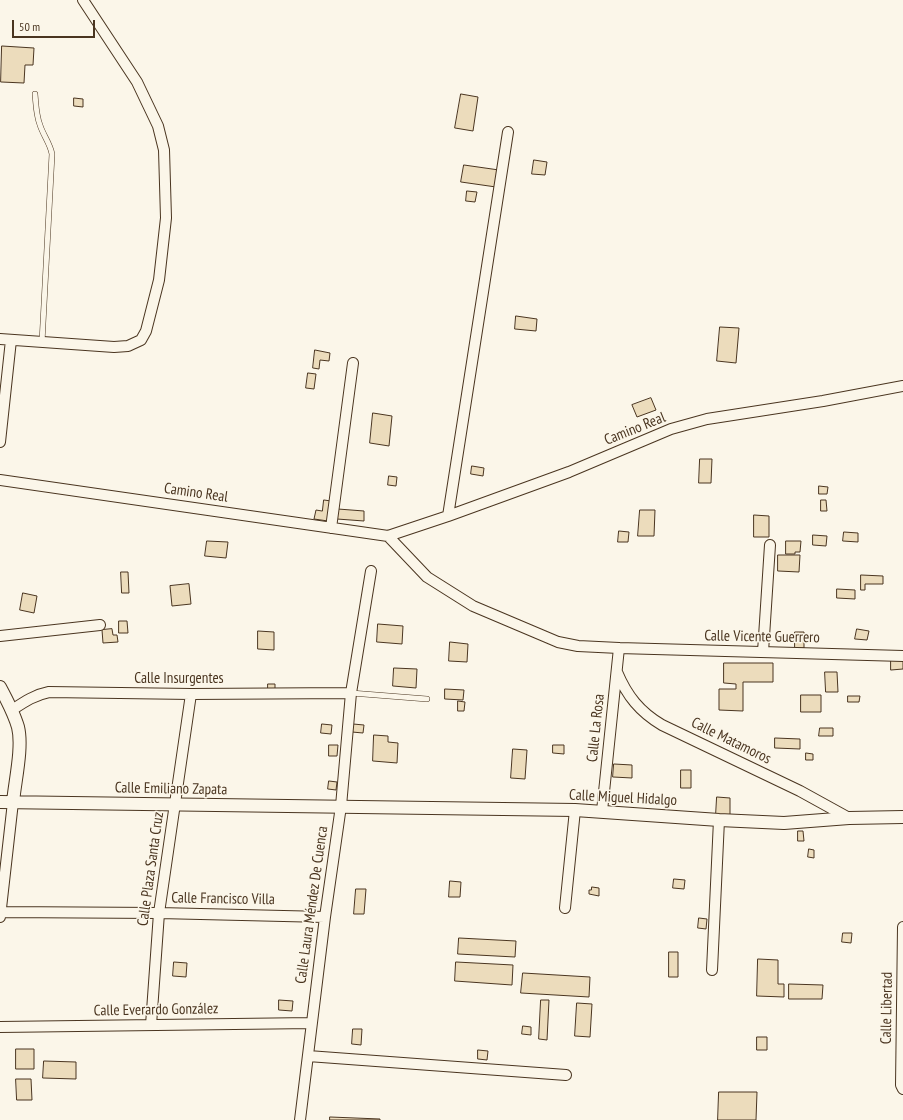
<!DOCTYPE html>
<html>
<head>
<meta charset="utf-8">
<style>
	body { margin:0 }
	#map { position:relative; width:903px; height:1120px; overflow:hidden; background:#fbf6e9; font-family:"PT Sans Narrow",sans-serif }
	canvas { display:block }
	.scale { position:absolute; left:12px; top:20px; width:83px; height:18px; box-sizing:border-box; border:2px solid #4a3520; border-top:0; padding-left:5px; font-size:12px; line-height:14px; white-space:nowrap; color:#4a3520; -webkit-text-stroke:3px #fbf6e9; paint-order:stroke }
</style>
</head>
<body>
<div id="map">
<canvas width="903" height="1120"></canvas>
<div class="scale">50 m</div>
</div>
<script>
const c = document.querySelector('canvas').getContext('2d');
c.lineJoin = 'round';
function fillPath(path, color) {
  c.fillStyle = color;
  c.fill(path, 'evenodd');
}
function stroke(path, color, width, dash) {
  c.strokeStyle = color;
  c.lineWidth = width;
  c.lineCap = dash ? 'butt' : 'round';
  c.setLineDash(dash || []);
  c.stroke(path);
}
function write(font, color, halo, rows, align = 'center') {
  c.font = font + ' "PT Sans Narrow",sans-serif';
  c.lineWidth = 3;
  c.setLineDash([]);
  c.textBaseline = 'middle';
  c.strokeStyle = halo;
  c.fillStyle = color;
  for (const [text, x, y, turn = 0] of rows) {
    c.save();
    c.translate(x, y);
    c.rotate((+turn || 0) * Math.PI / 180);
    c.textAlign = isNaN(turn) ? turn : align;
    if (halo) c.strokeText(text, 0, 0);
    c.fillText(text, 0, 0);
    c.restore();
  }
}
const building = new Path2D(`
	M2 46 34 48 33 65H25L24 83 1 82Z
	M461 94 478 97 473 131 455 128Z
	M74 98 83 99V107L74 106Z
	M534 160 547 162 545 175 532 174Z
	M464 165 499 170 496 187 461 182Z
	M467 191 477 192 475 202 466 201Z
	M516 316 537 319 536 331 515 329Z
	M720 327 739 328 736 363 717 361Z
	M315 350 330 353 329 361 320 360 319 369 313 368Z
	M308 373 316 374 314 389 306 388Z
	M651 398 656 410 637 417 632 405Z
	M373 413 392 416 389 446 370 443Z
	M700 459H712L711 483H699Z
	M472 466 484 468 483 476 471 474Z
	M389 476 397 477 396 486 388 485Z
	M819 486 828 487 827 494H819Z
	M324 500 331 501 328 521 314 519 316 510 322 511Z
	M821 500H826L827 511H821Z
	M338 509 364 511V521L337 519Z
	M640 510H655L654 536H638Z
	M754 515 769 516V537H754Z
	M619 531 629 532 628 542H618Z
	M844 532 858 533V542L843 541Z
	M813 535 827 536 826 546 813 545Z
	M207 541 228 542 226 558 205 556Z
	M786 541H801L800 552H795V554H786Z
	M778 555H800L799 572 778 571Z
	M121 572H128L129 593H122Z
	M861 575 883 576V584H865V590H861Z
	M189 584 191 604 172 606 170 586Z
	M837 589 855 590V599L837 598Z
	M23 593 37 596 34 613 20 610Z
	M119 621H127L128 633H119Z
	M378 624 403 626 402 644 377 642Z
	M112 629 113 635H117L118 642 103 643 102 630Z
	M857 629 869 631 867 640 855 639Z
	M258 631 274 632V650L258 649Z
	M795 632H804V648H795Z
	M450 642 468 644 467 662 449 661Z
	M891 659H903V669L891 670Z
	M724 663H773V682H743V711L719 710V689H736V684L724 683Z
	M394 668 417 669 416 688 393 686Z
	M825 672H837L838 692H826Z
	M268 684H275V690H268Z
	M445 689 464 690 463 700 445 699Z
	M801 695H821V712H801Z
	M848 696H860L859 702H848Z
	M458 701 465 702 464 711H458Z
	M322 724 332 725 331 734 321 733Z
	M353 724 364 725 363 733 352 732Z
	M820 728H833V736H819Z
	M374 735 388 736V742L398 743 397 763 373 761Z
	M775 738 800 739V749L775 748Z
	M329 745H338L337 756H329Z
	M553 745H564V754L553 753Z
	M513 749 527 750 525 779 511 778Z
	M806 753 813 754V760H806Z
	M614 764 632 765V778L613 777Z
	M681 770H691V788H681Z
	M329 781 337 782 336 790 328 789Z
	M717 797 730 798V815H716Z
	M798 831H803L804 841H798Z
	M809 849 814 850V858L808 857Z
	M674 879 685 880 684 889 673 888Z
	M450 881 461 882 460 897H449Z
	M592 887 599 888V896L589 894V890H591Z
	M356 889H366L364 914H354Z
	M699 918 707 919 706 929 698 928Z
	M843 933H852L851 943 842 942Z
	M459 938 516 941 515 957 458 954Z
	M669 952H678V977H669Z
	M758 959 778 960V984H784V997L757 996Z
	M174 962 187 963 186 977 173 976Z
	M456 962 513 965 512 985 455 981Z
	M523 973 590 977 589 997 521 993Z
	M789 984 823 985 822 999H789Z
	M279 1000 293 1001 292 1011 279 1010Z
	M541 1000H549L547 1040 539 1039Z
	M577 1003 592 1004 590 1037 575 1036Z
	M523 1026 531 1027V1035L522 1034Z
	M353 1029H362L361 1045 352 1044Z
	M757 1037H767V1050H757Z
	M16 1049H34V1069H16Z
	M478 1050 488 1051 487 1060 478 1059Z
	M44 1061 76 1062V1079L43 1078Z
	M16 1079H31L32 1100H17Z
	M719 1092H757L756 1120H718Z
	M330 1117 380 1119V1120H330Z`);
fillPath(building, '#ecdcbc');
stroke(building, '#4a3520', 1);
const service = new Path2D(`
	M35 94C36 104 36 115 40 125 43 135 50 143 52 154L42 342
	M351 693 427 699`);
const minor = new Path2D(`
	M0 339 114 347 128 346 141 340 146 331 159 280 166 218 164 150 158 126 137 82 83 0
	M0 442 11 340
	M0 480 388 536 448 516 569 472 671 429 707 419 823 401 903 386
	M448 516 508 132
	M331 528 353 363
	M388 536 427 577 473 606 558 642 578 646 619 648 903 656
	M0 636 100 625
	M763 652 770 545
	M617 672C627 696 640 712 662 725L800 791 849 818
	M12 710C24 702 34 695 49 692L191 694 351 693
	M602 811 619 648
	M565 908 575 810
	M0 912 159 913 325 917
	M0 917 13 802
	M903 927 901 1085 903 1089
	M712 970 719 820
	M151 1025 159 913 191 694
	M0 1027 312 1023
	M308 1056 566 1075
	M300 1120 325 917 341 806 351 693 371 571`);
const tertiary = new Path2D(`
	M0 687C7 700 14 713 18 727 23 747 15 781 13 802
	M0 802 575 810 719 820 784 823 849 818 903 817`);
stroke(service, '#4a3520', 6);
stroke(minor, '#4a3520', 12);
stroke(tertiary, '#4a3520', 14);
stroke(service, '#fbf6e9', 5);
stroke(minor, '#fbf6e9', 10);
stroke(tertiary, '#fbf6e9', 12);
write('15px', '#4a3520', '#fbf6e9', [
	["Camino Real",635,429,-22],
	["Camino Real",196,493,8],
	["Calle Vicente Guerrero",762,637,1],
	["Calle Insurgentes",179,679],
	["Calle La Rosa",596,728,-84],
	["Calle Matamoros",731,741,26],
	["Calle Emiliano Zapata",171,789,1],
	["Calle Miguel Hidalgo",623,798,3],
	["Calle Plaza Santa Cruz",151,869,-82],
	["Calle Francisco Villa",223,899,1],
	["Calle Laura Méndez De Cuenca",312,905,-82],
	["Calle Libertad",887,1008,-89],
	["Calle Everardo González",156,1010,-1]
]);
</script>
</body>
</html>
